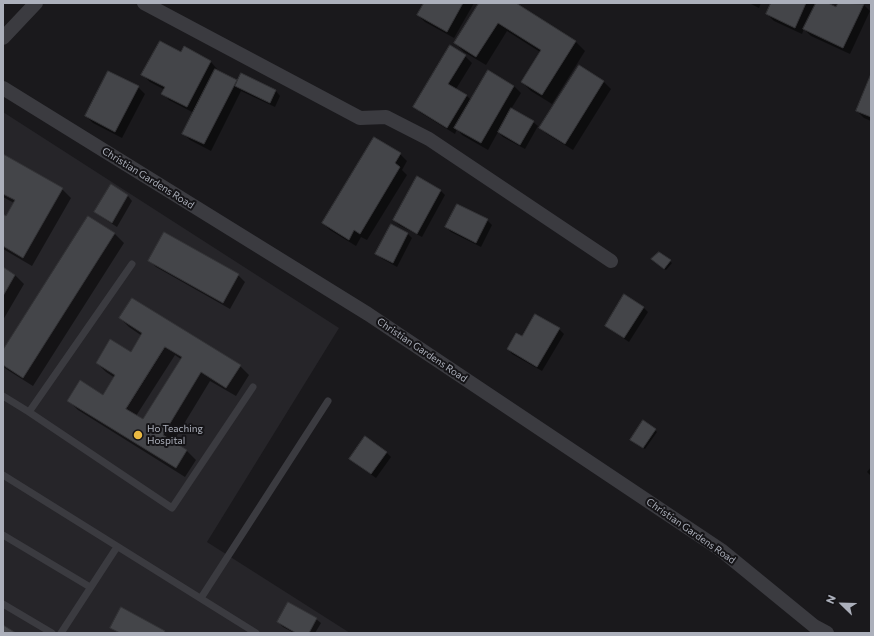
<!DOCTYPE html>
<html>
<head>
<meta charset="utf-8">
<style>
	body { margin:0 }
	#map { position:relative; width:874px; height:636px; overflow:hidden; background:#1a191c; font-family:Commissioner,sans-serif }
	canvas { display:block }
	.frame { position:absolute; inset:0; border:4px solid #acb0bb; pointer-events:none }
	.north { position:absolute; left:822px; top:584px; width:40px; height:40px; -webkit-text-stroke:3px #151417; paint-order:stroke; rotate:293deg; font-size:11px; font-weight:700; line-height:16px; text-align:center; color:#acb0bb }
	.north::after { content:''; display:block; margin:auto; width:14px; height:18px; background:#acb0bb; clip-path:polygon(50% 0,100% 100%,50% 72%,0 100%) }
</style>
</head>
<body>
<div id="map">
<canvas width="874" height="636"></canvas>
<div class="frame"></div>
<div class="north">N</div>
</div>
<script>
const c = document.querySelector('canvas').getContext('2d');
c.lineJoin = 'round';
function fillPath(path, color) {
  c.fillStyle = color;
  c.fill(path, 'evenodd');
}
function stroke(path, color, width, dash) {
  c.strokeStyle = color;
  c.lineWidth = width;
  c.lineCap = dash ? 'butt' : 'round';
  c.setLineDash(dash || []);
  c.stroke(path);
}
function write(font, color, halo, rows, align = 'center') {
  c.font = font + ' Commissioner,sans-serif';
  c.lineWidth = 4;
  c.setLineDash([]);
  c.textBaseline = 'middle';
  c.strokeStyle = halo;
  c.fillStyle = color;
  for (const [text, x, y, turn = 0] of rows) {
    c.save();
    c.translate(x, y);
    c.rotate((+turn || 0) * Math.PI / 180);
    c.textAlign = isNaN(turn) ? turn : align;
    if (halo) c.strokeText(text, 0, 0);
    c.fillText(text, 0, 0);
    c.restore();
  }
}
fillPath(new Path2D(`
	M3 112 339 328 207 542 350 633H3Z`), '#262529');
fillPath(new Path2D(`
	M425 3H474L454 38 425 22 418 15Z
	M480 3H514L576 42 585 51 552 104 531 91 522 82 540 52 507 31 486 65 464 52 455 43Z
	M749 3H761L759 8Z
	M772 3H825L837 8 839 3H860L863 4 870 11 850 54 811 36 804 29 802 34 774 21 767 14Z
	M181 53 211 62 217 69 216 71 238 82 242 74 276 91 280 96 275 107 241 91 211 151 190 140 183 133 194 113 169 100 163 93 165 90 150 82 143 75Z
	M465 56 472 63 456 89 467 96 471 100 488 71 514 86 521 93 511 109 533 122 538 126 525 149 503 137 498 132 488 150 462 135 457 129 455 134 421 113 414 106Z
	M579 66 604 82 611 89 573 150 547 134 540 128Z
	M109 72 138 87 145 94 122 138 93 123 86 116Z
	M871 77V121L864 118 857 111Z
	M400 154 407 161 402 170 407 175 367 240 361 237 356 246 330 230 323 223Z
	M3 155 62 189 71 198 32 266 3 249V216L6 217 14 203 3 197Z
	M111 186 128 196 132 201 117 227 100 216 95 212Z
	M440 190 445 195 422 237 399 225 394 220Z
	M89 217 115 234 124 243 33 386 6 369 3 366V352Z
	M487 220 492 225 481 247 451 232 446 227Z
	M392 225 408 234 412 238 397 267 381 258 377 254Z
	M659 253 672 263 666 270 654 261Z
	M149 260 238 275 245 282 230 309 156 267Z
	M3 268 15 275 24 284 3 320Z
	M643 307 648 312 629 342 611 330 606 326Z
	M535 315 559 329 564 334 542 371 512 354 508 349 522 337Z
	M120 318 240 366 249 375 236 396 210 381 173 442 187 451 196 460 185 477 78 410 69 401 104 396 115 378 106 372 97 363 131 353 142 336 129 327ZM175 355 182 360 144 421 136 416Z
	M655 430 657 432 645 449 632 440Z
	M387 453 391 457 376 478 355 463Z
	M871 467V476L867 472Z
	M316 619 321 623 315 633H294L283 627 278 622Z`), '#0007');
const building = new Path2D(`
	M424 3H463L447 32 417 15Z
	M479 3H516L576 41 542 95 521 82 541 50 498 23 476 57 454 43Z
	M771 3H806L795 28 766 14Z
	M816 3H828L836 7 838 3 864 4 843 48 803 29Z
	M160 41 181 52 184 46 211 61 187 107 161 94 165 87 141 75Z
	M450 45 466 55 448 84 467 95 447 128 413 107Z
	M579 65 604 81 565 144 539 128Z
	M215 69 237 80 204 144 182 134Z
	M488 70 514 86 481 143 454 128Z
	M108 71 139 86 115 132 85 116Z
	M241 73 276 90 270 103 235 86Z
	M871 74V117L856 111Z
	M511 108 534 121 520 145 498 132Z
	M374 137 401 153 395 163 400 167 360 234 354 230 349 240 322 223Z
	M3 154 63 188 23 258 3 246V214L6 216 15 200 3 194Z
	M417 176 441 190 417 234 393 220Z
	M111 184 128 195 112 223 94 212Z
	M457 204 488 219 476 243 445 227Z
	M88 216 115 233 23 378 3 365V350Z
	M391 224 408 233 393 263 375 254Z
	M164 232 239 274 223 303 148 261Z
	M659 252 671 260 664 269 651 259Z
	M3 267 15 275 3 296Z
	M624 294 644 307 624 338 605 326Z
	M132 298 241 365 226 388 201 372 163 435 187 450 176 468 67 401 80 380 103 395 115 375 96 363 110 339 131 352 142 333 119 318ZM165 347 182 357 143 419 126 409Z
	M535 314 560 328 537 367 507 349 516 333 522 336Z
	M643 420 656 429 643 448 630 440Z
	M365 436 387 452 371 474 349 459Z
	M288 602 317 618 309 633H296L277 622Z
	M121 607 165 631 164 633H120L110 628Z
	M3 625 16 633H3Z`);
fillPath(building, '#444549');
stroke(building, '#343437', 1);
stroke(new Path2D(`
	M3 396 29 412 172 508 253 387
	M29 412 132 264
	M3 475 256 633
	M3 535 90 587
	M201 598 328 401
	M3 604 52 633
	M61 633 117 547`), '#3b3b40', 7);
stroke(new Path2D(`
	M144 3 360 118 386 117 429 139 611 261
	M3 38 36 3
	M3 88 368 314 721 550 814 626 827 633`), '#3b3b40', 14);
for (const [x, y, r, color] of [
	[138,435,5,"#ebba42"]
]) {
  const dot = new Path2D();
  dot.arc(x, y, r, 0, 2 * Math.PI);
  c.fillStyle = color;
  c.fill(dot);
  stroke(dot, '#151417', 1.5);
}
write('10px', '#acb0bb', '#151417', [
	["Christian Gardens Road",148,178,32],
	["Christian Gardens Road",422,350,34],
	["Christian Gardens Road",691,531,35]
]);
write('10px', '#acb0bb', '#151417', [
	["Ho Teaching",147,429],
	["Hospital",147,441]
], 'left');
</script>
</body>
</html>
